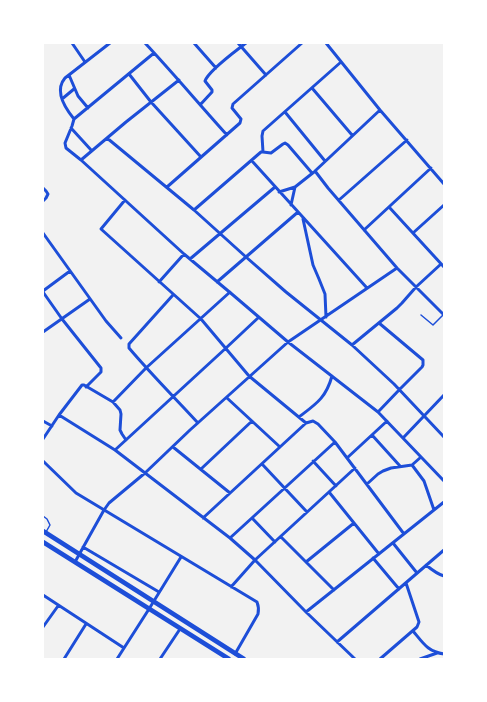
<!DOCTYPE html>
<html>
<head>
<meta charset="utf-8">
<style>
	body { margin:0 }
	#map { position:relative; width:487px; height:702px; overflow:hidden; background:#f2f2f2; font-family:"IBM Plex Sans",sans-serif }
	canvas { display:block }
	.frame { position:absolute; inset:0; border:44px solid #fff; pointer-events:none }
</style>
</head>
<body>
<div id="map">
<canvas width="487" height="702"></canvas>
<div class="frame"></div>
</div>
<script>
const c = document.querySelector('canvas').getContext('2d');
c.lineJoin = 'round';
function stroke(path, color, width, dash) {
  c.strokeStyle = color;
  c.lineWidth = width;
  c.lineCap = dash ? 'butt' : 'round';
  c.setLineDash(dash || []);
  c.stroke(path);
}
stroke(new Path2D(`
	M421 315 433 325 443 315
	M43 516 47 519 50 525 46 532`), '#1d4ed8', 1.5);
stroke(new Path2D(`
	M72 43 85 62
	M145 43C173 73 199 104 227 135
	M194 43 216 68
	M238 43 266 75
	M326 43 380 110 444 184
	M129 74 151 102 201 157
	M69 75 78 96 88 108
	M179 80 126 122 81 160 184 254 233 295 288 342 378 412 444 481
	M312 88 352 135
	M62 99 74 89
	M200 105 212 92V90L205 81C209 70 236 51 246 43
	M380 110 315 171 328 188 397 268 444 315
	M285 112 325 161
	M74 119C65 108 54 91 65 78L110 43
	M71 128 92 151
	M107 138 194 210 246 257 286 292 352 345 394 384 444 437
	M263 152 262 136 263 131 341 62
	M81 160 66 148 65 143 72 126 74 119 154 53
	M252 161 367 288
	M167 187 240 123 241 119 232 108 233 104 302 43
	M43 188 46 191 48 194 46 198 43 201
	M279 192 295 187 314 172
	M125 200 101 229 201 319 249 376 306 423
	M339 200 407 140
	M291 205 295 187
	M389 207 444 267
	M194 210 261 152H263L271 153 283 144 285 143 288 145 312 173
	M303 219 313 265 319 279 325 294 326 317
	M364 230 431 168
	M43 233 106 321 121 338
	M413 233 444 205
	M190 259 275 187
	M159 282 184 254
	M217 282 298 212
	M43 291 70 271
	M43 292 62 319 101 368V372L86 387
	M173 295 129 344V348C151 374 175 398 198 423
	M43 332 90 299
	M352 345 397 308 402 303 416 287 441 264
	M227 398 280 447
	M113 402 120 410 121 414 120 430 122 434 126 440
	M378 412 400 389 422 367 423 365V360L379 323
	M59 415 115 450 230 538 255 560 306 612 355 659
	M299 417C316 404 326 398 332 376
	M43 421 52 426
	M372 435 400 466
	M403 438 444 395
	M43 439 59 415 82 385H84L113 402 146 368 230 292
	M173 447 230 493
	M115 450 226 348 259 317
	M347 458 387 421
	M43 461 76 493 257 602C259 607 259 609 258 614L235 654
	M313 461 336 486
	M262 464 307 512
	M412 465 424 481 434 510
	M201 469 252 421
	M367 484 378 474 383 471 391 468 412 465 421 457
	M329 492 379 554
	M203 518 306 423 313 421 318 424 335 442 404 534
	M252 518 275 542
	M281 537 334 590
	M230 538 335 442
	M393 543 417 573
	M83 547 159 592
	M373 558 399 589
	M75 562 90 535 104 510 109 503 145 473 190 430 288 342 397 268
	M306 562 354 523
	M426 565C432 570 437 574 444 576
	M231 587 255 560 355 468
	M43 595 124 648
	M306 612 444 502
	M43 627 58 606
	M413 631C423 643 428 652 444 654
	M337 642 444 550
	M64 659 86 624
	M117 659 149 609 181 557
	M160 659 180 629
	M380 659 417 627 419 622 406 583
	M420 659 437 653`), '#1d4ed8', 3);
stroke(new Path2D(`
	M43 531 244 659
	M43 542 229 659`), '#1d4ed8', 4.5);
</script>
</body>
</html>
